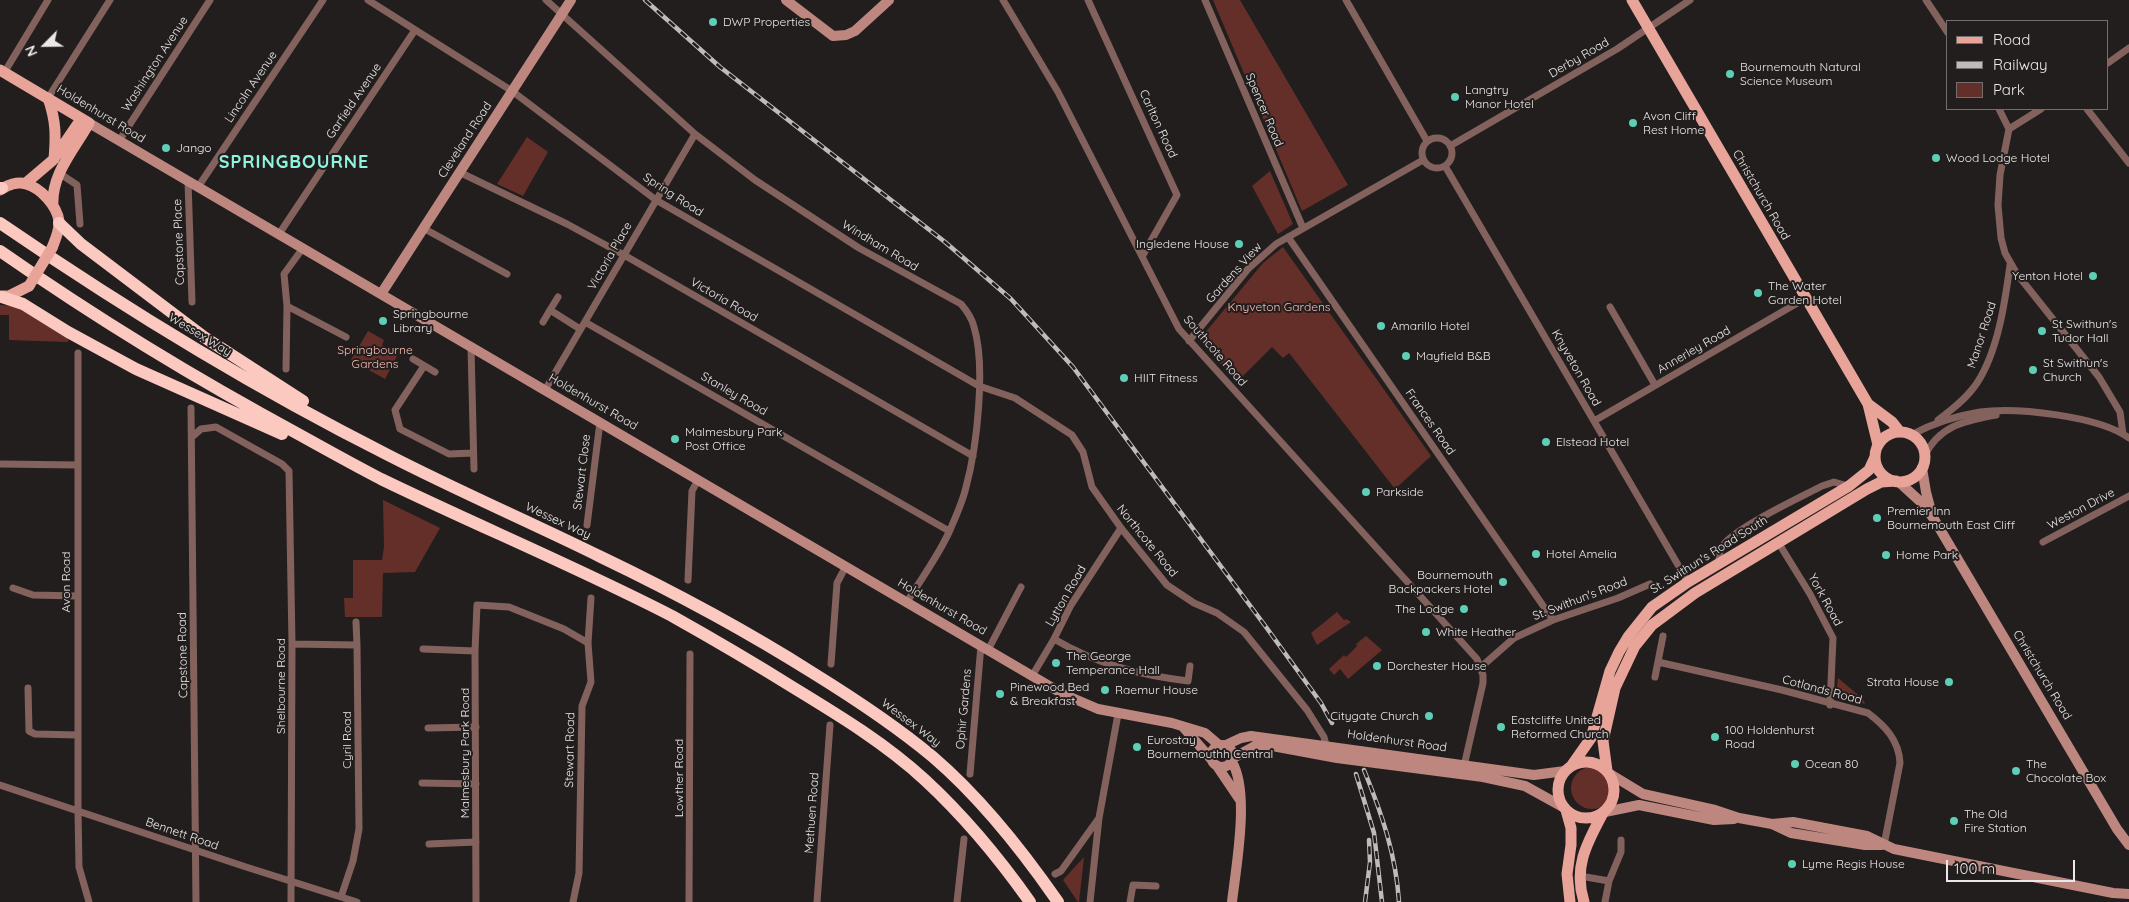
<!DOCTYPE html>
<html>
<head>
<meta charset="utf-8">
<style>
	body { margin:0 }
	#map { position:relative; width:2129px; height:902px; overflow:hidden; background:#221e1e; font-family:Quicksand,sans-serif }
	canvas { display:block }
	.legend { position:absolute; left:1946px; top:20px; width:162px; height:90px; box-sizing:border-box; background:#221e1e; border:1px solid #726f6e; margin:0; padding:6px 9px; list-style:none; font-size:15px; color:#ebe8e7 }
	.legend li { display:flex; align-items:center; gap:10px; height:25px }
	.legend b { width:25px; border:1px solid #726f6e }
	.north { position:absolute; left:20px; top:20px; width:50px; height:50px; -webkit-text-stroke:4px #221e1e; paint-order:stroke; rotate:247deg; font-size:14px; font-weight:700; line-height:20px; text-align:center; color:#ebe8e7 }
	.north::after { content:''; display:block; margin:auto; width:18px; height:22px; background:#ebe8e7; clip-path:polygon(50% 0,100% 100%,50% 72%,0 100%) }
	.scale { position:absolute; left:1946px; top:860px; width:129px; height:22px; box-sizing:border-box; border:2px solid #ebe8e7; border-top:0; padding-left:6px; font-size:15px; line-height:18px; white-space:nowrap; color:#ebe8e7; -webkit-text-stroke:4px #221e1e; paint-order:stroke }
</style>
</head>
<body>
<div id="map">
<canvas width="2129" height="902"></canvas>
<ul class="legend">
<li><b style="height:6px;background:#e9a49a"></b>Road</li>
<li><b style="height:6px;background:#bebbba"></b>Railway</li>
<li><b style="height:14px;background:#642f29"></b>Park</li>
</ul>
<div class="north">N</div>
<div class="scale">100 m</div>
</div>
<script>
const c = document.querySelector('canvas').getContext('2d');
c.lineJoin = 'round';
function fillPath(path, color) {
  c.fillStyle = color;
  c.fill(path, 'evenodd');
}
function stroke(path, color, width, dash) {
  c.strokeStyle = color;
  c.lineWidth = width;
  c.lineCap = dash ? 'butt' : 'round';
  c.setLineDash(dash || []);
  c.stroke(path);
}
function write(font, color, halo, rows, align = 'center') {
  c.font = font + ' Quicksand,sans-serif';
  c.lineWidth = 4;
  c.setLineDash([]);
  c.textBaseline = 'middle';
  c.strokeStyle = halo;
  c.fillStyle = color;
  for (const [text, x, y, turn = 0] of rows) {
    c.save();
    c.translate(x, y);
    c.rotate((+turn || 0) * Math.PI / 180);
    c.textAlign = isNaN(turn) ? turn : align;
    if (halo) c.strokeText(text, 0, 0);
    c.fillText(text, 0, 0);
    c.restore();
  }
}
fillPath(new Path2D(`
	M1213 0H1240L1348 185 1302 211Z
	M527 137 548 152 523 196 497 184Z
	M1270 171 1293 224 1278 234 1252 186Z
	M1283 247 1431 456 1395 489 1289 353 1283 358 1272 347 1237 382 1199 340 1263 263Z
	M0 305 16 306 68 339V342L9 340V315H0Z
	M368 331 384 340 382 345 398 354 385 379 351 360Z
	M383 500 440 528 415 572 383 573 382 617H345L344 598H353V560H382L384 547Z
	M1337 612 1344 620 1346 619 1351 622 1317 645 1311 633Z
	M1366 636 1382 650 1348 679 1340 669 1334 675 1329 669 1344 655 1346 657 1357 646 1356 644Z
	M1838 678 1863 699 1865 704 1836 695Z
	M1571 788a21 21 0 1 1 42 0a21 21 0 1 1-42 0Z
	M1084 857 1079 902H1078L1063 880Z`), '#642f29');
stroke(new Path2D(`
	M368 0 512 91 656 200 979 386 1015 398 1072 435 1083 452 1092 487 1121 528 1167 585 1194 603 1217 613 1244 632 1307 710 1324 737 1326 745
	M546 0 695 134 755 180 859 248 961 304C967 311 972 318 974 327 986 366 977 447 966 487 963 501 956 516 950 530 939 555 921 579 907 602
	M1003 0 1058 92 1179 329 1477 659 1483 675V683L1464 766
	M1088 0 1177 195 1143 255
	M1205 0 1303 228
	M1346 0 1427 141
	M1926 0 1948 33
	M2108 63 2129 48
	M4 73 48 0
	M48 98 110 0
	M1999 109 2009 129 2000 175 1998 205 2001 238 2005 253 2017 274 2099 377 2120 412 2123 434
	M2087 109 2129 163
	M2009 129 2041 109
	M1422 153a15 15 0 1 1 30 0a15 15 0 1 1-30 0Z
	M119 141 210 0
	M1450 146 1617 49 1690 0
	M1445 166 1688 582
	M459 172 567 224 624 255 973 456
	M59 173 77 185 80 224
	M188 181 192 302
	M198 187 323 0
	M423 228 507 274
	M279 234 415 30
	M1288 237 1553 620
	M287 306 346 337
	M1610 307 1655 385
	M550 310 558 297
	M543 322 550 310 580 329
	M585 322 949 531
	M1189 341 1248 269 1276 244 1423 160
	M471 347 474 469
	M78 353V811L79 867 89 902
	M413 359 435 372
	M424 366 395 410 400 429 449 454 473 453
	M286 369 287 306 284 274 303 248
	M545 390 695 134
	M191 408 196 902
	M1938 420C1953 409 1967 398 1977 383 1998 351 2005 302 2010 265
	M1594 421 1806 298
	M1911 435C1933 423 1955 416 1980 412 2016 407 2099 416 2129 438
	M193 436 201 429 216 427 282 464 289 471 292 644 291 902
	M1924 457C1939 425 1965 421 1996 415
	M0 464 78 465
	M587 525 600 422
	M1778 542 1810 594 1833 638 1830 705
	M2043 542 2129 496
	M1719 563C1719 556 1719 550 1724 544 1739 526 1799 498 1822 486L1834 482 1848 486
	M688 580 692 491 698 480
	M13 588 33 595 77 596
	M356 622 357 645
	M1054 639C1096 664 1140 675 1188 681L1190 666
	M292 644 357 645 359 829 353 861 341 897
	M423 649 475 651
	M988 650 1021 587
	M1658 662 1782 690 1868 713C1885 726 1899 740 1900 763L1884 845
	M831 664 837 583 846 566
	M1481 667 1514 638 1553 620 1618 598 1650 584
	M1032 676 1054 639 1071 605 1121 528
	M1655 677 1663 636
	M28 688 29 731 35 734 78 735
	M428 728 476 727
	M970 774 981 645
	M422 783 476 784
	M0 785 246 867 357 902
	M429 844 476 842
	M1055 874 1061 871 1099 818
	M1580 876 1609 881
	M476 902 475 651 477 605 509 607 564 629 588 643
	M573 902 579 873 582 706 591 682 588 643 591 598
	M689 902 690 654
	M817 902 830 725
	M957 902 964 839
	M1090 902 1099 818 1118 714
	M1130 902 1133 885 1156 886
	M1605 902 1609 881 1621 852V840`), '#83625d', 7);
stroke(new Path2D(`
	M786 0 833 36 846 35 855 31 889 0
	M89 123 1063 694 1098 709 1172 723 1205 733 1219 745
	M381 294 571 0
	M1922 468 1926 492 1931 511
	M1899 482 1923 504 1934 519 2117 829 2129 845
	M1184 728 1211 759
	M1211 756a11 11 0 1 1 22 0a11 11 0 1 1-22 0Z
	M1226 745 1241 738 1251 736 1534 775 1565 771
	M1233 758 1257 745H1267L1337 758 1483 777 1525 786 1563 807
	M1232 762C1250 792 1236 867 1232 902
	M1217 766 1240 800
	M1610 774 1643 794 1715 810 1739 818 1772 824 1791 833 1865 845H1882
	M1605 812 1639 805 1714 820 1734 819
	M1772 824 1793 822 1867 836 1894 849 2113 893 2129 894`), '#bd877f', 10);
stroke(new Path2D(`
	M1632 0 1868 404 1878 445
	M0 70 89 123C74 150 51 174 53 206
	M48 98C56 121 56 135 54 159
	M26 183 53 160 81 119
	M0 190C7 185 18 181 26 184 41 188 57 206 59 221 60 230 55 240 52 248
	M0 296H9L29 286
	M1868 404 1892 422 1900 432
	M1875 457a25 25 0 1 1 50 0a25 25 0 1 1-50 0Z
	M1558 790a28 28 0 1 1 56 0a28 28 0 1 1-56 0Z
	M1572 765 1591 738 1610 671 1619 652 1628 637 1652 607 1688 582 1849 486 1869 470 1875 457
	M1607 771 1603 741 1615 688 1635 646 1652 625 1695 593 1867 489 1881 482 1896 481
	M1566 810 1571 828V845L1567 874 1570 902
	M1584 902C1573 867 1587 843 1603 813`), '#e9a49a', 11);
stroke(new Path2D(`
	M0 188H2
	M0 223C124 308 253 387 388 455 458 491 530 522 601 557 674 592 745 630 813 673 855 699 896 726 933 757 982 799 1022 850 1058 902
	M59 223 81 244 204 337 303 401
	M0 251C96 318 196 379 300 435 327 450 354 465 381 479 478 526 577 567 672 616 713 639 754 663 794 688 840 716 886 744 925 780 965 817 999 858 1030 902
	M2 297 23 304 68 332 136 369 282 434`), '#fcc9c1', 12);
const rail = new Path2D(`
	M645 0 720 67 945 242 1011 299 1073 367 1266 627 1321 703 1332 723
	M1364 770C1382 814 1396 855 1399 902
	M1356 774 1374 833 1382 902
	M1365 902 1370 862 1369 840`);
stroke(rail, '#bebbba', 4.5);
stroke(rail, '#221e1e', 2.5, [8]);
stroke(new Path2D(`
	M29 286 52 248`), '#e9a49a', 11);
for (const [x, y, r, color] of [
	[713,22,5,"#5eceb7"],
	[1730,74,5,"#5eceb7"],
	[1455,97,5,"#5eceb7"],
	[1633,123,5,"#5eceb7"],
	[166,148,5,"#5eceb7"],
	[1936,158,5,"#5eceb7"],
	[1239,244,5,"#5eceb7"],
	[2093,276,5,"#5eceb7"],
	[1758,293,5,"#5eceb7"],
	[383,321,5,"#5eceb7"],
	[1381,326,5,"#5eceb7"],
	[2042,331,5,"#5eceb7"],
	[1406,356,5,"#5eceb7"],
	[2033,370,5,"#5eceb7"],
	[1124,378,5,"#5eceb7"],
	[675,439,5,"#5eceb7"],
	[1546,442,5,"#5eceb7"],
	[1366,492,5,"#5eceb7"],
	[1877,518,5,"#5eceb7"],
	[1536,554,5,"#5eceb7"],
	[1886,555,5,"#5eceb7"],
	[1503,582,5,"#5eceb7"],
	[1464,609,5,"#5eceb7"],
	[1426,632,5,"#5eceb7"],
	[1056,663,5,"#5eceb7"],
	[1377,666,5,"#5eceb7"],
	[1949,682,5,"#5eceb7"],
	[1105,690,5,"#5eceb7"],
	[1000,694,5,"#5eceb7"],
	[1429,716,5,"#5eceb7"],
	[1501,727,5,"#5eceb7"],
	[1715,737,5,"#5eceb7"],
	[1137,747,5,"#5eceb7"],
	[1795,764,5,"#5eceb7"],
	[2016,771,5,"#5eceb7"],
	[1954,821,5,"#5eceb7"],
	[1792,864,5,"#5eceb7"]
]) {
  const dot = new Path2D();
  dot.arc(x, y, r, 0, 2 * Math.PI);
  c.fillStyle = color;
  c.fill(dot);
  stroke(dot, '#221e1e', 2);
}
write('12px', '#ebe8e7', '#221e1e', [
	["DWP Properties",723,22],
	["Bournemouth Natural",1740,67],
	["Science Museum",1740,81],
	["Langtry",1465,90],
	["Manor Hotel",1465,104],
	["Avon Cliff",1643,116],
	["Rest Home",1643,130],
	["Jango",176,148],
	["Wood Lodge Hotel",1946,158],
	["Ingledene House",1229,244,"right"],
	["Yenton Hotel",2083,276,"right"],
	["The Water",1768,286],
	["Garden Hotel",1768,300],
	["Springbourne",393,314],
	["Library",393,328],
	["St Swithun's",2052,324],
	["Tudor Hall",2052,338],
	["Amarillo Hotel",1391,326],
	["Mayfield B&B",1416,356],
	["St Swithun's",2043,363],
	["Church",2043,377],
	["HIIT Fitness",1134,378],
	["Malmesbury Park",685,432],
	["Post Office",685,446],
	["Elstead Hotel",1556,442],
	["Parkside",1376,492],
	["Premier Inn",1887,511],
	["Bournemouth East Cliff",1887,525],
	["Hotel Amelia",1546,554],
	["Home Park",1896,555],
	["Bournemouth",1493,575,"right"],
	["Backpackers Hotel",1493,589,"right"],
	["The Lodge",1454,609,"right"],
	["White Heather",1436,632],
	["The George",1066,656],
	["Temperance Hall",1066,670],
	["Dorchester House",1387,666],
	["Strata House",1939,682,"right"],
	["Pinewood Bed",1010,687],
	["& Breakfast",1010,701],
	["Raemur House",1115,690],
	["Citygate Church",1419,716,"right"],
	["Eastcliffe United",1511,720],
	["Reformed Church",1511,734],
	["100 Holdenhurst",1725,730],
	["Road",1725,744],
	["Eurostay",1147,740],
	["Bournemouthh Central",1147,754],
	["Ocean 80",1805,764],
	["The",2026,764],
	["Chocolate Box",2026,778],
	["The Old",1964,814],
	["Fire Station",1964,828],
	["Lyme Regis House",1802,864]
], 'left');
write('12px', '#ebe8e7', '#221e1e', [
	["Derby Road",1579,58,-30],
	["Washington Avenue",155,64,-57],
	["Lincoln Avenue",251,87,-56],
	["Garfield Avenue",354,101,-56],
	["Spencer Road",1264,110,67],
	["Holdenhurst Road",101,114,31],
	["Carlton Road",1158,124,65],
	["Cleveland Road",465,140,-57],
	["Spring Road",673,195,33],
	["Christchurch Road",1761,195,60],
	["Capstone Place",179,242,-92],
	["Windham Road",880,246,31],
	["Victoria Place",610,256,-60],
	["Gardens View",1234,273,-48],
	["Victoria Road",724,300,30],
	["Wessex Way",200,335,31],
	["Manor Road",1982,335,-72],
	["Annerley Road",1694,350,-30],
	["Southcote Road",1215,351,49],
	["Knyveton Road",1576,368,60],
	["Stanley Road",734,394,30],
	["Holdenhurst Road",593,402,30],
	["Frances Road",1430,422,55],
	["Stewart Close",582,472,-83],
	["Weston Drive",2081,509,-28],
	["Wessex Way",558,521,25],
	["Northcote Road",1147,541,51],
	["St. Swithun's Road South",1709,555,-32],
	["Avon Road",66,582,-90],
	["Lytton Road",1066,596,-60],
	["St. Swithun's Road",1580,599,-21],
	["York Road",1825,600,61],
	["Holdenhurst Road",942,607,30],
	["Capstone Road",183,655,-91],
	["Christchurch Road",2042,675,59],
	["Shelbourne Road",281,686,-90],
	["Cotlands Road",1822,690,15],
	["Ophir Gardens",964,709,-85],
	["Wessex Way",911,723,37],
	["Cyril Road",347,740,-90],
	["Holdenhurst Road",1397,741,8],
	["Stewart Road",570,750,-89],
	["Malmesbury Park Road",465,753,-90],
	["Lowther Road",679,778,-90],
	["Methuen Road",812,813,-86],
	["Bennett Road",182,834,19]
]);
write('12px', '#fdbbb2', '#221e1e', [
	["Knyveton Gardens",1279,307],
	["Springbourne",375,350],
	["Gardens",375,364]
]);
c.letterSpacing = '1px';
write('bold 18px', '#8ff3dd', '#221e1e', [
	["SPRINGBOURNE",294,163]
]);
c.letterSpacing = '0px';
</script>
</body>
</html>
